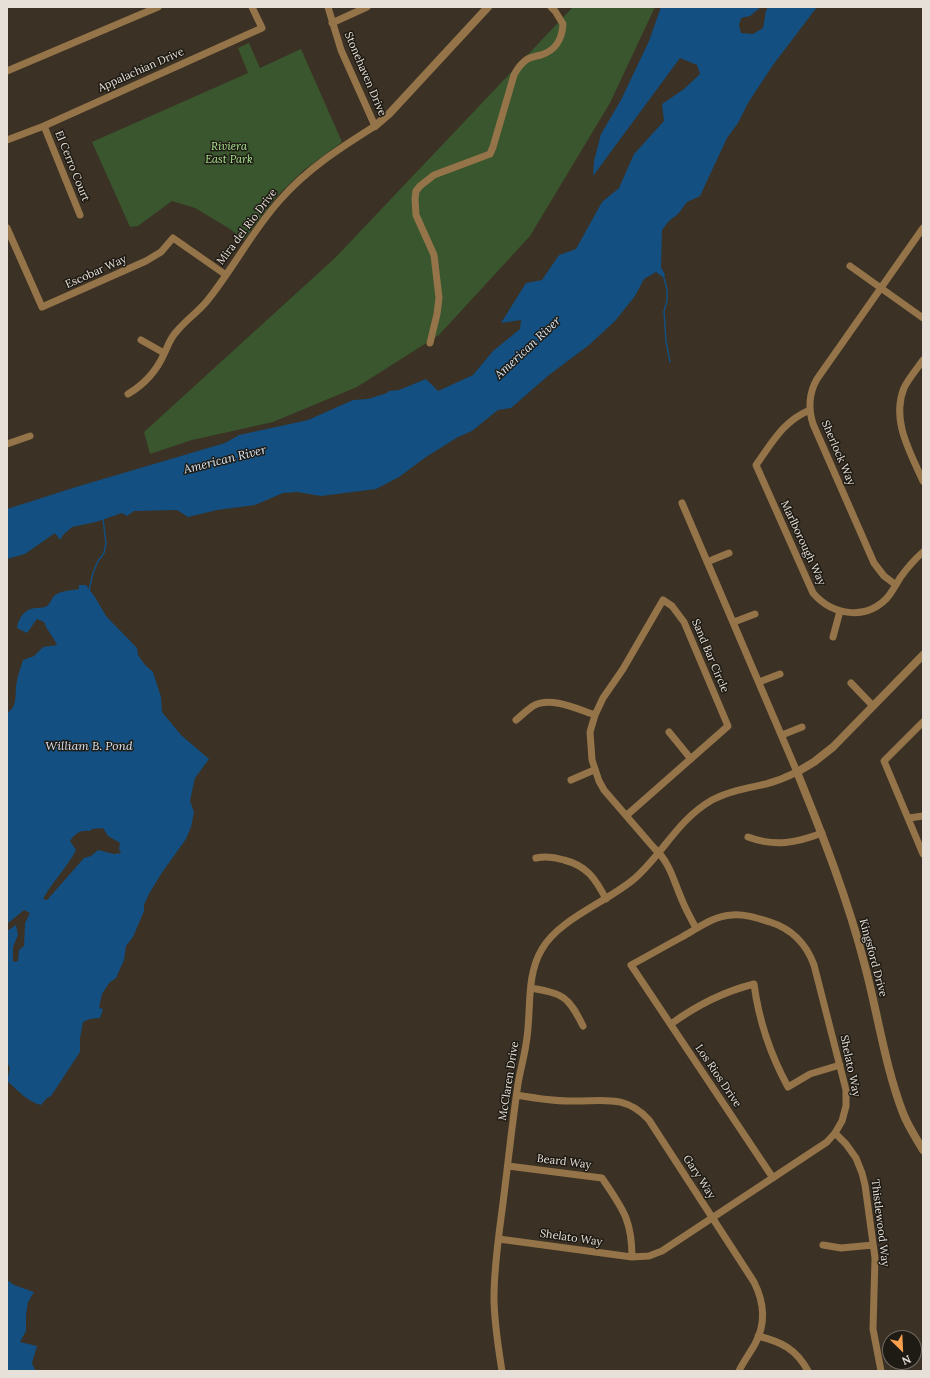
<!DOCTYPE html>
<html>
<head>
<meta charset="utf-8">
<style>
	body { margin:0 }
	#map { position:relative; width:930px; height:1378px; overflow:hidden; background:#3b3124; font-family:Lora,serif }
	canvas { display:block }
	.frame { position:absolute; inset:0; border:8px solid #e7e0d8; pointer-events:none }
	.north { position:absolute; left:882px; top:1330px; width:40px; height:40px; box-sizing:border-box; background:#1e1a14; border:1px solid #6e6962; border-radius:50%; rotate:156deg; font-size:11px; font-weight:700; line-height:16px; text-align:center; color:#e7e0d8 }
	.north::after { content:''; display:block; margin:auto; width:14px; height:18px; background:#f8a04b; clip-path:polygon(50% 0,100% 100%,50% 72%,0 100%) }
</style>
</head>
<body>
<div id="map">
<canvas width="930" height="1378"></canvas>
<div class="frame"></div>
<div class="north">N</div>
</div>
<script>
const c = document.querySelector('canvas').getContext('2d');
c.lineJoin = 'round';
function fillPath(path, color) {
  c.fillStyle = color;
  c.fill(path, 'evenodd');
}
function stroke(path, color, width, dash) {
  c.strokeStyle = color;
  c.lineWidth = width;
  c.lineCap = dash ? 'butt' : 'round';
  c.setLineDash(dash || []);
  c.stroke(path);
}
function write(font, color, halo, rows, align = 'center') {
  c.font = font + ' Lora,serif';
  c.lineWidth = 3;
  c.setLineDash([]);
  c.textBaseline = 'middle';
  c.strokeStyle = halo;
  c.fillStyle = color;
  for (const [text, x, y, turn = 0] of rows) {
    c.save();
    c.translate(x, y);
    c.rotate((+turn || 0) * Math.PI / 180);
    c.textAlign = isNaN(turn) ? turn : align;
    if (halo) c.strokeText(text, 0, 0);
    c.fillText(text, 0, 0);
    c.restore();
  }
}
fillPath(new Path2D(`
	M573 7H655L610 103 530 236 439 335 357 387 273 422 192 440 150 454 144 432 335 258Z
	M249 43 260 68 301 49 342 142 304 170 276 197 244 240 230 229 195 208 172 201 138 226 130 227 92 142 248 73 238 48Z`), '#3a562e');
fillPath(new Path2D(`
	M661 7H761L750 16 741 18 739 25 741 33 753 34 763 28 766 11 768 7H817L773 65 748 103 738 123 727 138 700 196 687 202 678 214 669 221 662 230 661 267 665 275 664 278 656 272 644 279 635 296 615 321 589 345 549 375 511 408 498 410 472 431 458 437 426 457 399 477 376 489 321 496 297 492 283 493 255 505 217 510 188 517 177 510 134 511 127 516 122 513 96 522 72 527 63 535 60 540 55 533 25 554 7 559V509L76 487 225 443 239 435 308 420 353 400 368 399 387 393 389 391 399 390 426 379 438 391 473 375 493 351 520 329 521 320 501 323 526 283 542 280 559 255 576 249 602 202 619 188 634 154 664 121 662 104 684 89 700 74 697 65 680 58 593 176 594 161 601 134 621 100 649 41Z
	M79 585H86L95 597 106 616 137 648 138 655 145 665 153 672 161 697 162 712 181 735 209 759 195 778 190 801 194 812 191 827 186 839 161 874 149 894 144 905V911L133 937 126 946 124 960 116 978 109 983 102 994 99 1008 103 1009 100 1018 90 1019 83 1022 80 1038V1052L51 1096 47 1098 41 1105C26 1101 18 1090 7 1081L10 1068 7 1062V931L16 925 18 935 13 947V962L18 961 19 950 24 946 25 923 30 913 24 910 7 924V713C19 706 14 693 17 681 18 674 21 667 23 660L34 656 43 647 57 645C53 636 47 631 44 622L37 619 27 633 17 628C18 619 24 609 35 608 40 608 42 608 47 606 51 603 51 599 54 596 61 590 70 591 79 589ZM103 828 108 836 120 843 119 849 121 853 114 854 98 850 91 856 84 858 47 900 43 899C52 882 67 868 76 850L70 841C75 833 81 830 90 831L92 829Z
	M7 1280 14 1285 34 1292 28 1302 26 1315V1331L20 1342 37 1346 32 1363 35 1370 51 1371H7Z`), '#134f80');
stroke(new Path2D(`
	M664 278 667 290V301L664 311 666 341 670 362
	M89 590 93 573 98 561 104 553 106 543 103 519`), '#134f80', 1.5);
stroke(new Path2D(`
	M332 23 367 7
	M7 71 158 7
	M44 126 80 215
	M7 140 44 126 262 28 252 7
	M7 228 42 307 146 261 161 252 173 238 226 275
	M850 266 923 318
	M141 340 164 353
	M430 343 437 314 439 298 434 255 416 215 415 199 416 191 420 186 434 175 490 154 493 147 514 75C517 69 521 64 526 60 530 57 536 56 541 55 556 50 562 40 563 24L555 11 551 7
	M923 360C917 369 909 378 904 388 891 420 910 452 923 481
	M128 394C145 384 156 372 164 354 168 346 170 338 177 331 186 320 198 312 207 301 233 269 252 231 280 200 307 169 340 148 375 126L341 50 328 7
	M810 410C783 421 772 443 756 465L813 593C832 615 865 621 887 598 892 592 896 585 900 578 907 568 914 560 923 552
	M7 444 30 436
	M707 562 729 553
	M896 585 884 576 874 563 813 424C808 408 809 393 817 379L923 228
	M734 622 755 614
	M833 637 840 611
	M759 682 780 674
	M851 683 873 706
	M516 720C522 715 527 710 533 706 551 696 577 709 595 715
	M923 722 884 761 923 854
	M669 732 691 759
	M782 735 802 727
	M571 780 594 770
	M627 815 728 726 684 622 672 606 663 600 623 669 603 698 595 715 590 732 592 760 599 781 604 790 654 848C670 862 674 882 682 900 686 910 691 919 696 928
	M909 818 923 816
	M748 837C775 847 796 843 822 833
	M536 858C546 856 554 857 564 860 587 866 595 878 606 899
	M531 988C564 994 568 996 583 1026
	M671 1024C697 1005 722 992 754 984 759 1022 770 1054 788 1087L810 1074 840 1065
	M517 1095C534 1098 551 1101 569 1101 601 1102 625 1093 649 1120L754 1282C764 1302 766 1324 755 1344 750 1353 743 1362 739 1371
	M835 1133 846 1144 856 1158 862 1173 865 1185 875 1258 873 1329 881 1371
	M508 1166 602 1178C622 1208 632 1219 632 1257
	M499 1239 632 1257 649 1256 662 1251 827 1142 835 1133 842 1121 846 1106V1090L814 965C806 943 792 929 770 922 757 918 745 914 732 915 713 916 698 928 682 937 665 946 648 956 631 965L773 1178
	M823 1245 841 1248 873 1245
	M758 1336C782 1342 796 1349 808 1371
	M502 1371C498 1346 494 1322 494 1297 494 1266 499 1234 503 1203 508 1164 512 1124 518 1084 520 1071 524 1058 526 1044 532 1013 525 977 542 949 559 919 607 902 634 879 663 854 677 820 712 800 729 791 748 788 766 784 777 781 787 777 797 772L682 503`), '#947448', 7);
stroke(new Path2D(`
	M375 126 389 114 488 7
	M923 655 833 747 814 762 797 772C823 836 848 900 865 966 878 1015 885 1066 903 1113 908 1126 916 1138 923 1150`), '#947448', 8);
write('11px', '#e7e0d8', '#1e1a14', [
	["Appalachian Drive",141,70,-24],
	["Stonehaven Drive",365,74,67],
	["El Cerro Court",72,166,68],
	["Mira del Rio Drive",247,227,-53],
	["Escobar Way",96,272,-24],
	["Sherlock Way",838,453,67],
	["Marlborough Way",803,543,65],
	["Sand Bar Circle",710,656,67],
	["Kingsford Drive",873,958,75],
	["Shelato Way",850,1066,78],
	["Los Rios Drive",718,1076,56],
	["McClaren Drive",509,1081,-81],
	["Beard Way",564,1162,7],
	["Gary Way",699,1177,57],
	["Thistlewood Way",880,1223,83],
	["Shelato Way",571,1238,8]
]);
write('italic 11px', '#a9e68f', '#1e1a14', [
	["Riviera",229,147],
	["East Park",229,160]
]);
write('italic 12px', '#d7e6f5', '#1e1a14', [
	["American River",528,348,-43],
	["American River",225,460,-14],
	["William B. Pond",89,747]
]);
</script>
</body>
</html>
